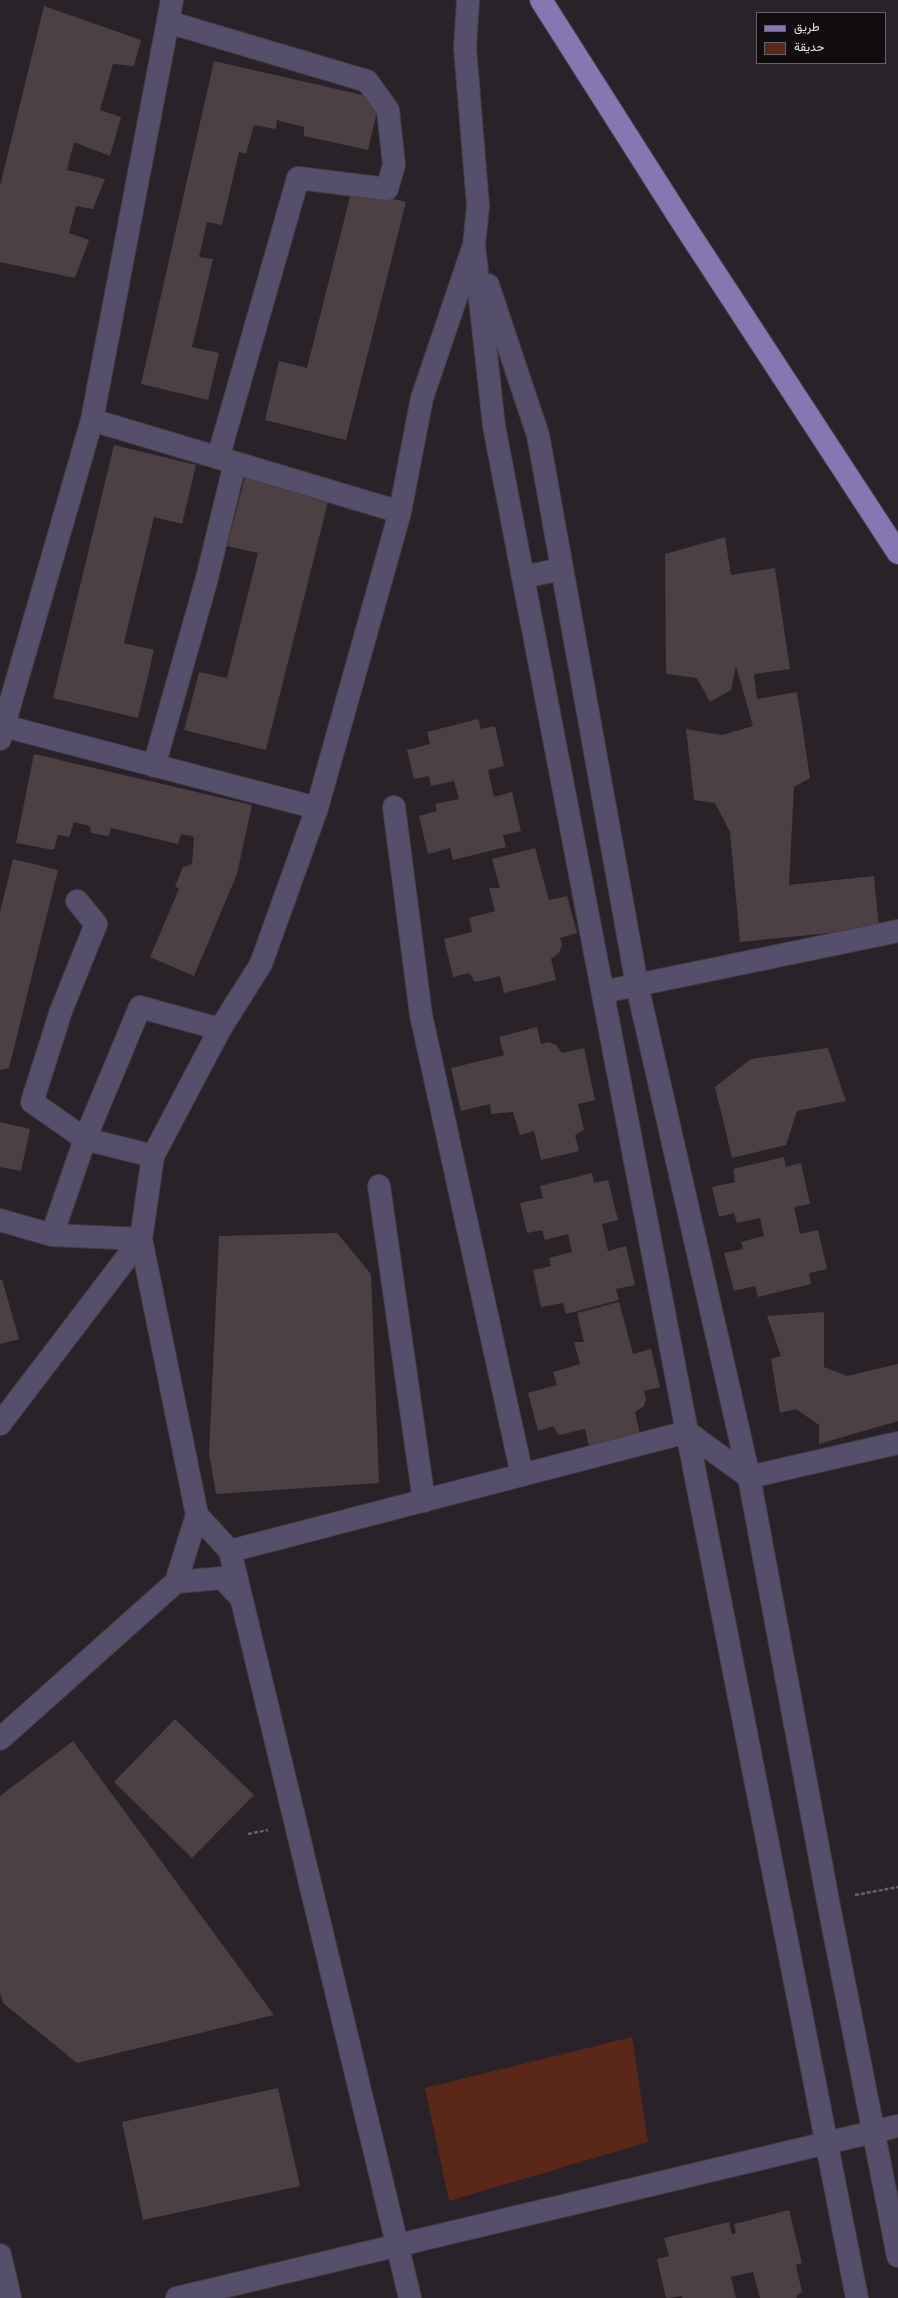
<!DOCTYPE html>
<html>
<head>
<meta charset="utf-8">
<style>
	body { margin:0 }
	#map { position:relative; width:898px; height:2298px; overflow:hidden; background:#292229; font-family:Karla,Vazirmatn,sans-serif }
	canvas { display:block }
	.legend { position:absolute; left:756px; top:12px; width:130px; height:52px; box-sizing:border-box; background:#100c10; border:1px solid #686368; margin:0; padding:5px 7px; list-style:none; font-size:12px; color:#ebe6eb }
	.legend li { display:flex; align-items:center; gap:8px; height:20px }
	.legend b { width:20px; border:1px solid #686368 }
</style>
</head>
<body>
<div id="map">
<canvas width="898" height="2298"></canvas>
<ul class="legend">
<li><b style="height:5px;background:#8477b2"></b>طريق</li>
<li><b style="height:11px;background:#5b2718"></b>حديقة</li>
</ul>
</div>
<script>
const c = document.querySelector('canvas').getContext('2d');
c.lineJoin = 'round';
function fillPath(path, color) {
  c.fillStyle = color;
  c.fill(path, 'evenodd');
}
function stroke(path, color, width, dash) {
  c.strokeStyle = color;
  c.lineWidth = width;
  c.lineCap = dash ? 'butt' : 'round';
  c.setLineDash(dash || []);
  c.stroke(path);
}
fillPath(new Path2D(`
	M632 2037 648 2142 449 2201 425 2088Z`), '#5b2718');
fillPath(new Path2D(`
	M44 6 141 40 134 66 113 64 100 110 121 117 110 156 74 142 67 170 105 179 93 209 76 206 69 233 89 240 75 278 0 262V186Z
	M214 61 380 99 368 150 304 136V127L277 120 276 129 254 125 246 154 239 152 222 225 207 222 199 257 213 259 192 347 219 353 208 400 141 384Z
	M352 189 406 202 346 440 265 420 279 361 307 368Z
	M114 445 196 465 182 524 154 517 124 643 154 650 138 718 53 698Z
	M245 477 329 498 266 750 184 730 199 672 227 678 258 553 227 546Z
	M725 537 731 575 775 568 790 669 754 674 757 699 797 692 810 778 794 787 789 885 874 876 879 928 740 942 730 832 715 803 694 800 686 729 722 735 753 726 736 666 731 690 710 702 697 678 666 674 665 554Z
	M478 719 481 729 495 726 504 766 488 770 494 797 512 792 521 831 503 835 506 847 453 860 450 848 428 854 419 816 437 811 435 804 459 799 454 781 431 786 429 776 414 779 407 750 430 744 427 732Z
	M34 754 252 805 237 874 194 976 150 957 179 889 175 886 183 867 192 864 194 837 181 834 178 844 111 828 109 836 91 833 90 826 74 822 69 837 58 835 54 850 16 843Z
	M535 848 549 900 567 896 577 933 560 938 562 945 559 953 551 959 556 980 504 993 500 976 475 982 469 973 453 977 444 939 472 932 469 918 495 911 489 888H500L492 859Z
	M13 859 58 870 9 1068 0 1070V912Z
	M537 1027 541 1044 549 1042 556 1045 562 1053 584 1048 595 1100 578 1104 584 1130 575 1135 579 1151 541 1160 534 1131 520 1135 513 1112 491 1114 490 1104 461 1111 451 1068 504 1055 499 1037Z
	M828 1048 846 1101 797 1111 786 1145 732 1158 715 1087 751 1059Z
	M0 1122 30 1129 21 1171 0 1167Z
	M784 1157 786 1167 801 1163 810 1204 794 1207 800 1234 818 1230 827 1269 809 1273 811 1284 758 1297 755 1286 734 1291 724 1253 743 1249 741 1242 764 1236 760 1218 737 1223 734 1213 719 1217 712 1187 735 1182 733 1169Z
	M592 1173 594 1183 608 1180 618 1220 602 1224 608 1251 626 1246 635 1285 616 1289 619 1300 566 1314 563 1303 541 1307 533 1270 551 1266 549 1258 572 1252 568 1234 545 1240 542 1230 527 1233 520 1203 543 1198 540 1186Z
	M337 1233 371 1274 379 1483 216 1494 209 1453 219 1236Z
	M2 1279 19 1339 0 1344V1280Z
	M619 1302 633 1354 651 1349 660 1387 644 1391 646 1399 644 1406 635 1412 640 1434 589 1446 585 1429 559 1435 553 1426 538 1431 528 1393 557 1385 553 1372 580 1364 574 1342H584L577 1313Z
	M824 1312V1367L847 1376 898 1364V1421L819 1444V1425L796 1409 780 1413 771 1359 781 1356 767 1316Z
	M175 1719 254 1795 192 1858 114 1782Z
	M73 1741 274 2015 77 2063 3 2003 0 1993V1796Z
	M278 2088 300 2186 143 2220 122 2122Z
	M789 2210 802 2263 796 2265 802 2292 796 2296 797 2298H760L753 2272 731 2277 736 2298H682V2296L666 2298 657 2259 669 2256 664 2238 729 2222 732 2234 736 2233 734 2224Z`), '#4c4042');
const minor = new Path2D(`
	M168 22 367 81 388 110 394 165 387 189 298 178 218 458
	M474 245 494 426 687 1432 857 2298
	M488 285 538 435 637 985 749 1477 828 1901 898 2256
	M92 420 400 512
	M523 577 562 569
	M4 726 317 808
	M0 739 92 420 172 0
	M154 766 207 578 235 463
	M394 807 421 1015 522 1475
	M77 901 96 924 61 1011 32 1102 85 1139 153 1156
	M603 992 898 931
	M379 1186 424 1501
	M0 1220 52 1235 141 1239 197 1515
	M52 1235 85 1139 140 1007 220 1029
	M0 1424 141 1239 153 1156 220 1029 261 964 317 808 400 512 422 398 474 245 478 206 465 48 468 0
	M230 1551 687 1432 749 1477 898 1443
	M176 1582 222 1578 241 1598
	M0 1739 176 1582 197 1515 230 1551 410 2298
	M0 2255 10 2298
	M177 2298 898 2126`);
const primary = new Path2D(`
	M541 0 682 222 898 553`);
stroke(minor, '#443d44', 24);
stroke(primary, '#443d44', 24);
stroke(new Path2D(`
	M248 1834 268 1830
	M855 1895 898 1887`), '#686268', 2.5, [4, 2]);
stroke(minor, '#554f6b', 22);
stroke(primary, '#8477b2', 22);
</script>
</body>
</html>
